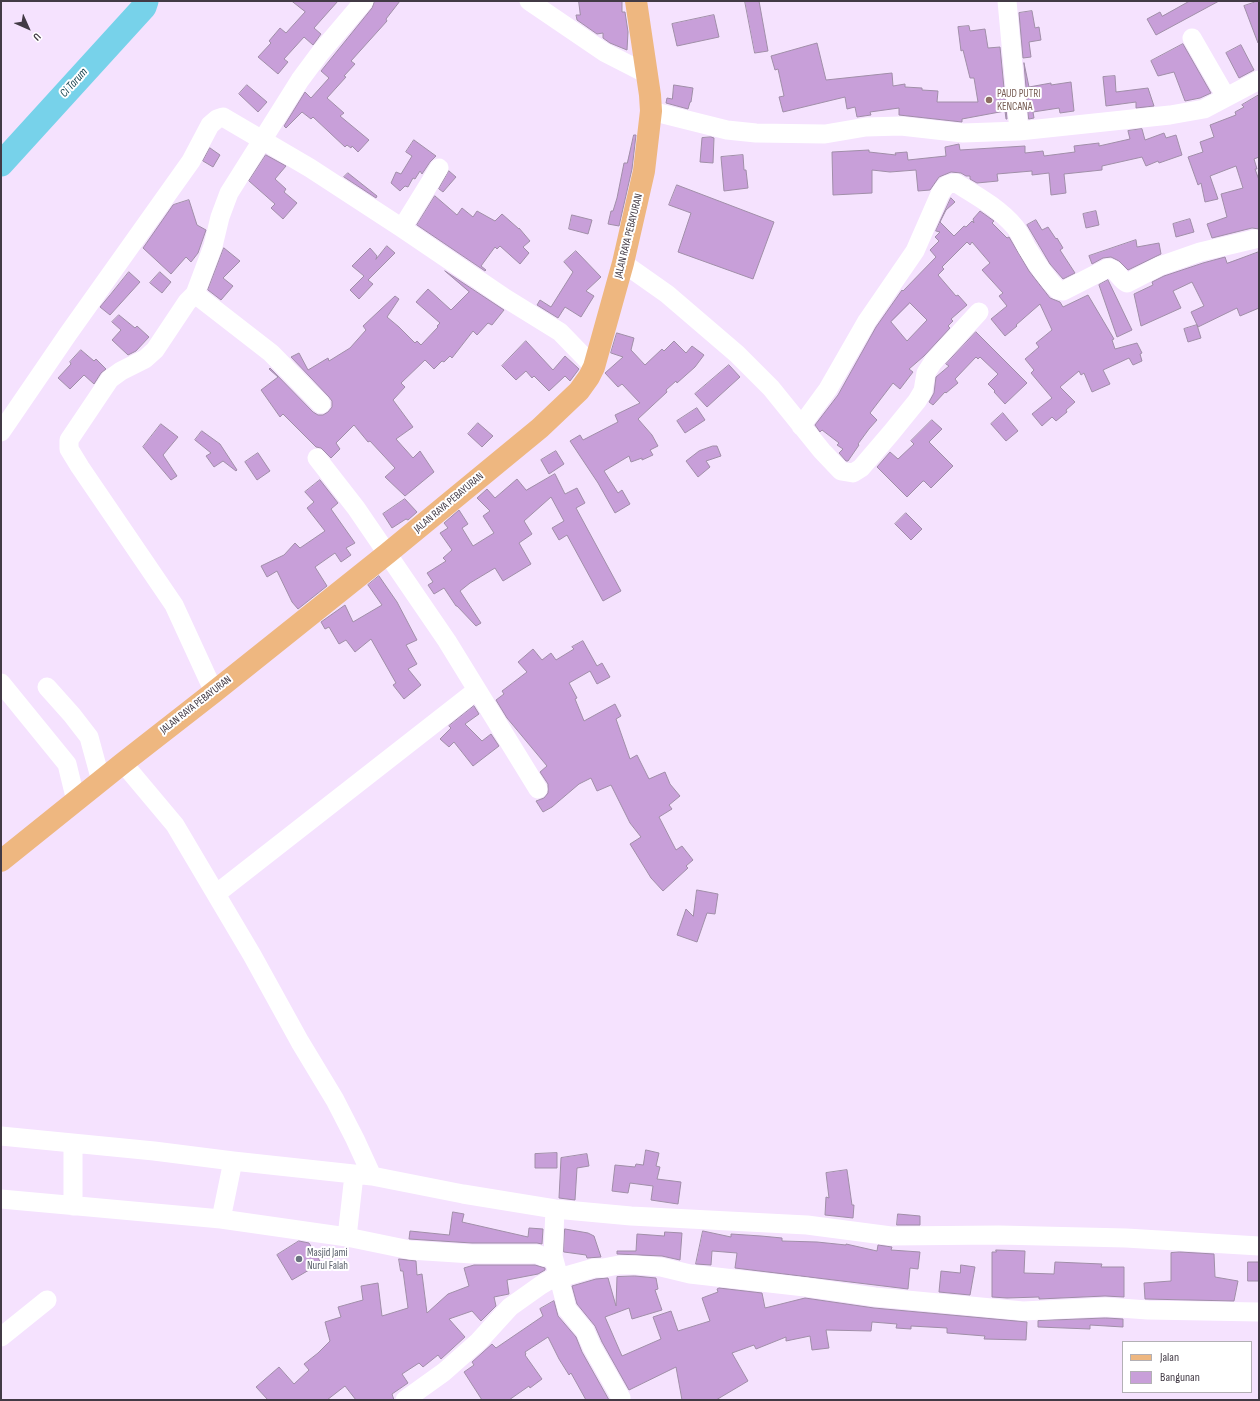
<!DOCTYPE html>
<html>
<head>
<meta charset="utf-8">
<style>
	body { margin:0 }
	#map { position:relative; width:1260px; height:1401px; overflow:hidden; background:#f5e2fe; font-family:"Sofia Sans Condensed",sans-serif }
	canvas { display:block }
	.frame { position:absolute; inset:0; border:2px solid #423a45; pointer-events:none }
	.legend { position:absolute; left:1122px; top:1341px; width:130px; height:52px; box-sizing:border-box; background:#fff; border:1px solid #b3b0b5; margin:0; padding:5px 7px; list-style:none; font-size:12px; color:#423a45 }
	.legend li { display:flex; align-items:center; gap:8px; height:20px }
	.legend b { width:20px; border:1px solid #b3b0b5 }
	.north { position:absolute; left:8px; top:8px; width:40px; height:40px; -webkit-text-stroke:3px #fff; paint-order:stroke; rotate:135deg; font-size:11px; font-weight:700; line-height:16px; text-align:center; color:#423a45 }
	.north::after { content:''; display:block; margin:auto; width:14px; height:18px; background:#423a45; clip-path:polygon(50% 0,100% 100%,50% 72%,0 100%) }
</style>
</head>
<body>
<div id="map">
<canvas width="1260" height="1401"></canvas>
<div class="frame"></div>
<ul class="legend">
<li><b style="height:5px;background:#eeb780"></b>Jalan</li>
<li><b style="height:11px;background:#c89fd9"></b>Bangunan</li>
</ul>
<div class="north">U</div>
</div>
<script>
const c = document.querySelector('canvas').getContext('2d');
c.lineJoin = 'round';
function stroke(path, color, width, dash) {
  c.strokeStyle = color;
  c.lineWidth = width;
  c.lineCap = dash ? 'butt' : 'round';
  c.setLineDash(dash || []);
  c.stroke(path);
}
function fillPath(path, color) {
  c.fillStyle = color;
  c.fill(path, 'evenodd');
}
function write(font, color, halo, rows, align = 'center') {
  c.font = font + ' "Sofia Sans Condensed",sans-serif';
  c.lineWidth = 4;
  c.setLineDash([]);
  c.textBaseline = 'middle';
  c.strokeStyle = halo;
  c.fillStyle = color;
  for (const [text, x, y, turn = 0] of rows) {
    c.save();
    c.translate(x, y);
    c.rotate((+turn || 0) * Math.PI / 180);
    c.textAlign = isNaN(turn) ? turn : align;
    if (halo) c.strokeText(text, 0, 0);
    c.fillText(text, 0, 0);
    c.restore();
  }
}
stroke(new Path2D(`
	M1 164 144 7 146 1`), '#77d2ea', 25);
const building = new Path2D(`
	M292 1H338L314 28 321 34 316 41 313 45 304 37 284 59 288 62 278 74 258 57 271 43 269 41 280 28 286 33 305 12Z
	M375 1H400L386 19 387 21 351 61 355 64 344 76 346 77 327 98 344 113 340 116 369 140 358 152 352 146 351 148 347 145 345 147 313 117 311 119 302 112 286 128 284 126 305 92 311 98 329 78 321 71 372 8Z
	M579 1H622V12H625L628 32 627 50 610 43 603 38V33L597 34 577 20 576 15H580Z
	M745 1H759L768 51 755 53Z
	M1190 1H1219L1156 35 1147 19 1160 12 1162 16Z
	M1259 1V42L1258 43 1244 6Z
	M1032 11 1035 28 1039 27 1041 40 1029 42 1031 57 1023 58 1019 13Z
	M714 15 719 37 677 46 672 24Z
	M969 26 970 31 985 29 988 48 1000 47 1007 119H1006L1005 111 962 119V122L899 115V108L870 112 871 115 857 117 855 107 847 109 845 97 783 112 779 97 784 96 778 69 775 70 771 56 817 43 826 80 892 73 893 86 905 84V87L922 88V90L938 91 937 102H978L974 78H970L963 50 961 51 958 27Z
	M1183 44 1211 93 1200 98 1185 101 1174 72 1158 76 1151 61Z
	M1241 45 1254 70 1239 78 1226 53Z
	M1024 63 1029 87 1051 83V85L1071 82 1074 111 1060 113 1059 108 1033 112 1034 118 1029 119Z
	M1115 76 1116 92 1148 88 1154 106 1136 108V102L1106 106 1103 77Z
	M247 85 267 102 258 112 239 94Z
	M674 85 693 88 691 102H690L688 109 666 103 667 98 672 99Z
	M1259 95V157L1254 159 1257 169H1255L1259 180V229L1252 228 1212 238 1207 224 1227 217 1221 194 1243 188 1236 166 1210 176 1218 199 1205 202 1201 183 1198 185 1188 157 1203 152 1200 142 1214 137 1210 125 1236 115 1235 112 1244 107 1242 105Z
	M1142 129 1145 140 1164 133 1166 138 1176 135 1182 155 1159 163 1158 161 1146 166 1142 157 1102 166V170L1064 174 1066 193 1051 195 1049 173 1032 175V171L997 174 998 181 977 183 970 179V176H966L961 173 951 172 939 177 930 190 918 191 916 170 890 172 872 170V193L833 195 832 152 869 150V152L896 155 895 153 907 152 908 160 946 156 945 147 959 144 960 150 1025 146V153L1043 151 1044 156 1075 152 1074 146 1099 143V146L1130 139 1128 131Z
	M634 135H636L632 169 619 226 608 224 611 211H613L617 198 624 163H627Z
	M711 137 714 138 713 163 700 162 702 138Z
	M414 140 436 156 430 162 422 174 420 171 415 179 413 178 408 187 405 186 400 191 391 183 396 172 401 174 412 156 406 152Z
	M210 148 220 155 213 167 203 161Z
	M266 155 286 166 275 179 286 189 284 192 297 203 283 219 271 208 275 204 249 181Z
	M743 155 744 170H746L748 188 724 191 721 157Z
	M449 171 456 177 443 192 439 189Z
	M348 173 377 196 376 198 344 177Z
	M677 185 774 222 753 279 678 252 691 213 669 205Z
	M435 196 457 215 462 208 473 217 477 211 495 221 502 214 519 229V228L530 241 523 247 529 253 520 264 500 246 497 249 495 247 481 266 486 270 485 271 417 225Z
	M951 198 955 202 946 210 940 222 954 236 964 226 966 227 972 221 974 223 973 219 980 211 994 221 992 223 1007 238 1009 237 1029 271 1050 298 1060 302 1063 307 1088 295 1114 339 1112 340 1115 349 1137 343 1142 353 1140 354 1142 361 1133 365 1129 358 1103 370 1110 384 1092 392 1084 373 1081 375 1079 371 1060 387 1075 402 1066 410 1067 412 1056 421 1052 417 1042 426 1032 414 1052 398 1031 373 1034 370 1025 359 1039 347 1036 343 1052 330 1040 304 1016 325 1017 326 1005 336 991 319 1007 306 999 296 1003 293 982 270 990 263 972 242 970 245 967 242 942 267 944 269 938 275 956 296 958 295 967 305 951 319 953 321 948 326 950 328 924 356 909 369 913 372 900 389 893 383 870 413 877 420 869 429 858 444 859 445 848 461H846L839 453 843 449 837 445 839 443 822 430 820 432 815 425 838 395 876 327 902 290 903 291 936 257 930 250 939 241 935 237 940 232 936 231ZM910 303 927 320 907 341 891 322Z
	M189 200 197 225 206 230 198 253 191 262 186 257 171 274 143 248 173 205Z
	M1096 211 1099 225 1086 228 1083 214Z
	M572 215 592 220 588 234 569 229Z
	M1190 219 1194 232 1176 237 1173 224Z
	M1036 220 1042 230 1048 227 1056 239 1057 238 1063 248 1060 250 1075 273 1063 279 1050 264 1027 225Z
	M1136 240 1137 247 1159 243 1161 254 1128 270 1119 261 1111 257 1103 258 1092 264 1089 256Z
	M387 246 395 253 368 280 373 284 359 299 350 290 364 276 352 266 370 248 377 256 376 259Z
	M224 248 240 261 223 278 233 286 221 300 208 290Z
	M576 251 601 277 586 291 594 296 581 317 565 307 558 318 537 305 540 300 551 307 573 272 564 262Z
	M1259 252V308L1240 316 1237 308 1198 327 1191 312 1204 306 1192 282 1173 291 1181 308 1141 326 1134 294 1153 285 1152 282 1164 276 1203 263 1225 257 1227 263Z
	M445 271 504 310 492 325 488 323 477 335 473 331 452 358 450 356 444 362 442 361 434 369 425 360 401 383 405 387 393 400 413 427 396 439 413 458 420 451 434 472 405 496 385 477 395 468 370 441 368 442 354 425 336 443 340 449 331 458 321 448 316 447 283 414 280 417 261 390 278 377 269 369 270 368 313 412 318 415H323L328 412 332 407V401L329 397 291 357 299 353 308 370 328 358 329 361 350 348 366 330 363 326 395 296 399 299 387 317 399 327 415 343 417 341 421 345 438 327 437 326 440 323 416 302 428 289 451 310 469 292Z
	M129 272 140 282 110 315 100 307 110 295Z
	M160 272 171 282 162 293 150 283Z
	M1108 280 1132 330 1117 337 1099 285Z
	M119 315 135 328 137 326 149 337 136 351 128 355 112 340 121 330 112 322Z
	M1197 325 1201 338 1188 342 1184 329Z
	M976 332 1027 383 1005 404 994 392 995 391 988 384 998 374 980 357 978 359 976 357 955 379 958 383 946 393 945 392 933 405 929 402 934 393 936 377 949 366 946 364Z
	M617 333 634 338 631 350 645 365 662 349 664 351 674 341 686 353 692 346 704 355 695 367 677 383 676 381 666 390 667 392 638 419 652 435 658 446 650 450 653 455 642 460V458L631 462 629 456 604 471 618 493 622 490 630 504 615 513 598 483 570 441 580 435 583 440 618 422 615 415 640 403 622 384 618 387 605 373 623 357 611 353Z
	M526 341 553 370 565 356 579 369 570 381 565 376 549 391 534 376 532 378 526 371 516 380 502 366Z
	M81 350 94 361 96 359 106 369 101 373 94 384 84 375 70 389 58 378 71 364 70 362Z
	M729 365 740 377 707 407 695 394Z
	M697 408 705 420 685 433 677 421Z
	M1003 413 1018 431 1006 441 991 424Z
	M932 420 942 429 929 442 953 466 931 488 924 481H923L907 497 877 467 890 452 898 459 914 444 911 441Z
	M478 423 493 436 482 447 468 434Z
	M161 424 178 437 163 455 177 476 171 480 143 447Z
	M202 431 220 444 237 470 236 471 223 461 214 467 206 456 211 453 195 440Z
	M713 446H717L721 456 706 461 710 467 698 477 686 461 699 451Z
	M556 451 564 464 549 474 541 460Z
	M258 453 270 471 257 480 245 462Z
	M555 474 565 494 577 488 585 503 576 508 621 591 603 601 567 535 559 540 552 528 564 521 551 497 524 521 532 534 519 543 531 564 503 581 495 568 470 583 460 591 481 623 476 626 457 606H456L444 588 434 594 428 585 433 582 427 573 446 561 443 558 452 550 440 533 448 528 444 523 459 510 468 524 462 528 473 546 494 533 483 516 490 511 477 498 487 489 495 498 517 479 526 490Z
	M320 480 338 503 331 509 355 543 346 548 351 555 341 562 335 553 315 567 327 586 298 609 292 602 277 571 267 577 261 566 284 555 295 543 300 548 325 531 307 508 314 502 305 492Z
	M405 499 417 512 408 520 406 519 392 528 383 514Z
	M906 513 922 529 911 540 895 524Z
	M379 576 397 602 417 640 406 645 417 664 408 669 421 685 404 699 393 685 396 683 371 639 355 652 346 640 339 644 329 627 325 629 321 622 345 605 353 622 382 605 368 585Z
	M583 641 597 666 602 663 610 677 597 684 590 671 569 683 577 698 575 699 584 721 615 704 621 716 616 719 630 759 637 755 649 779 665 772 670 784 680 796 669 805 672 809 659 817 676 850 682 846 693 860 686 866 688 868 663 891 651 878 630 844 641 837 630 823 611 785 597 791 591 778 579 784 552 807 543 812 536 801 544 798 548 793V784L540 772 547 766 507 718 496 700 504 694 502 691 527 672 518 662 533 649 542 660 551 653 556 660 574 649 572 647Z
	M474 706 479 714 465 724 482 741 491 734 499 746 473 766 454 742 449 747 440 739 451 728 449 726Z
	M697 890 718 894 715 914 707 913 697 942 677 935 686 909 693 916Z
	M646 1150 659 1153 656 1166 660 1167 657 1179 681 1182 678 1204 651 1200 653 1186 630 1183 628 1193 612 1191 615 1165 635 1167 636 1164 643 1165Z
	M557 1153V1168H535V1154Z
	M587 1154 589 1166 577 1168 575 1200 559 1198 561 1158Z
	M847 1170 852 1205H854L853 1218 825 1215 826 1197 829 1198 826 1173Z
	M453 1212 464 1214 462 1222 528 1237 529 1228 543 1229 542 1244 537 1243H472L409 1239 410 1231 449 1235Z
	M898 1214 920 1216V1225H897Z
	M565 1229 588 1233 594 1236 601 1257 587 1258 586 1255 564 1252Z
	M703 1231 731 1237V1234L761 1236 782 1238V1241L817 1242 846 1245V1244L877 1251 878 1245 892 1247 891 1250 920 1252 918 1269 910 1268 908 1289 735 1268 737 1253 712 1251 711 1265 696 1264Z
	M665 1232 682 1233 680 1260 662 1256 617 1254V1251H636L637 1234 664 1236Z
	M299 1241 309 1243 321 1263 292 1280 277 1255Z
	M996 1250 1025 1251 1024 1273 1054 1274 1055 1262 1102 1264 1101 1267H1124V1297L1105 1296 1039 1299V1297L1007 1298 992 1297V1252H996Z
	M1180 1252 1214 1254 1215 1277 1238 1281 1234 1301 1145 1299 1144 1283 1171 1281V1253Z
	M399 1259 416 1261 417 1275 422 1274 427 1313 448 1294 469 1286 464 1268 474 1265H535L545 1268V1270L538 1274 507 1280 509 1294 494 1297 496 1306 481 1321 472 1311 449 1319 465 1337 441 1359 438 1355 423 1367 419 1363 402 1374 408 1383 392 1394 394 1400H356L345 1386 327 1400H268L256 1387 279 1367 294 1384 309 1370 304 1364 318 1353 330 1341 325 1322 341 1317 338 1307 363 1300 361 1286 378 1283 382 1316 408 1308 403 1271H401Z
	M1248 1262H1259V1281H1248Z
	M961 1265 975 1267 970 1295 939 1292 941 1271 960 1273Z
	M635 1276 656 1278 658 1289 655 1290 662 1310 632 1319 629 1308 605 1317 622 1356 661 1339 653 1317 671 1311 678 1331 710 1321 702 1298 718 1292 717 1289 719 1288 762 1293 765 1308 805 1298 874 1308 1027 1322 1026 1340 984 1339 985 1336 947 1333V1328L911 1326V1329L896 1328 897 1324 872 1322 871 1331 826 1330 829 1348 812 1350 810 1336 786 1341V1337L756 1349 754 1345 732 1353 748 1381 716 1400H682L676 1367 629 1390 602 1342 595 1326 577 1304 572 1286 596 1279 608 1278 616 1306 617 1277Z
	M554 1301 558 1316 576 1337 582 1352 609 1400H586L571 1373 569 1375 559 1359 548 1337 525 1352 526 1354 525 1355 542 1379 530 1388 529 1386 509 1400H482L464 1372 474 1365 472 1362 492 1344 496 1348 543 1316 540 1309Z
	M1106 1318 1123 1319V1327L1090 1325V1329L1038 1327V1321Z`);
fillPath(building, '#c89fd9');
stroke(building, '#a08ea8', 1);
stroke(new Path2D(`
	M529 1 604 52 647 74
	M1007 1 1019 131
	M1192 38 1226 97
	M651 111 727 130 756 133 825 134 866 127 901 126 963 133 1019 131 1170 115 1204 109 1259 80
	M402 228 439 168
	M623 263 667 294 737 354 771 388 822 451 841 471 853 473 861 468 891 433 917 401 923 391 926 373 933 362 979 312
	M195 294 213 246 220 217 229 193 300 80 320 53 364 1
	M801 426 828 389 867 321 915 251 940 194C945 186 947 183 956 183 977 196 999 208 1015 227 1020 233 1023 241 1027 248 1036 263 1046 278 1058 290L1063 291 1108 268C1117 269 1119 279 1127 283L1160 266 1200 252 1255 239
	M1 432 68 334 191 161 210 125 217 119 223 117 310 168 402 228 505 298 560 332 594 367
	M317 458 356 508 447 641 538 789
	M1 683 67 764 76 801
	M47 687 72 715 89 737 101 781
	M214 692 174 605 80 467 69 449V440L110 379 121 371 145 359 155 350 187 302 195 294 271 353 321 404
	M123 763 175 825 252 955 300 1042 335 1100 355 1139 372 1176
	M216 894 477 690
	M1 1136 154 1151 233 1161 372 1176 463 1194 555 1209 631 1216 807 1225 891 1236 999 1235 1126 1238 1259 1246
	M73 1144V1206
	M1 1199 221 1219 347 1237 410 1250 472 1254H537L544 1257 553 1256 559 1278 594 1268H603L619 1265H635L661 1267 690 1274 805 1287 875 1297 1023 1311 1106 1307 1148 1310 1259 1312
	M221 1219 233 1161
	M347 1237 354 1175
	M553 1256 555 1209
	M559 1278 567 1309 585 1331 592 1347 621 1398V1400
	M1 1337 47 1300
	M405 1400 444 1372 479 1341 510 1307 541 1285 558 1275`), '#fff', 19);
stroke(new Path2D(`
	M1 861 123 763 214 692 388 553 540 428 579 391 589 377 594 367 623 263 644 171 651 111 650 95 636 1`), '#eeb780', 22);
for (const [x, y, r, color] of [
	[989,100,4,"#8d6e63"],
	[299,1259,4,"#6b7280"]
]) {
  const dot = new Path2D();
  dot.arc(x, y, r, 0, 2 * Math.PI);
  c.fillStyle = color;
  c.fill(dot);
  stroke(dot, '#fff', 1.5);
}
write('11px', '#785e54', '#fff', [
	["PAUD PUTRI",997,94],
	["KENCANA",997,107]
], 'left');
write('11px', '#423a45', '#fff', [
	["JALAN RAYA PEBAYURAN",629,236,-76],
	["JALAN RAYA PEBAYURAN",449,503,-40],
	["JALAN RAYA PEBAYURAN",196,705,-38]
]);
write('11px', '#5b616d', '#fff', [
	["Masjid Jami",307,1253],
	["Nurul Falah",307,1266]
], 'left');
write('italic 12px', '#1a444e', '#fff', [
	["Ci Tarum",74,83,-48]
]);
</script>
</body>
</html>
